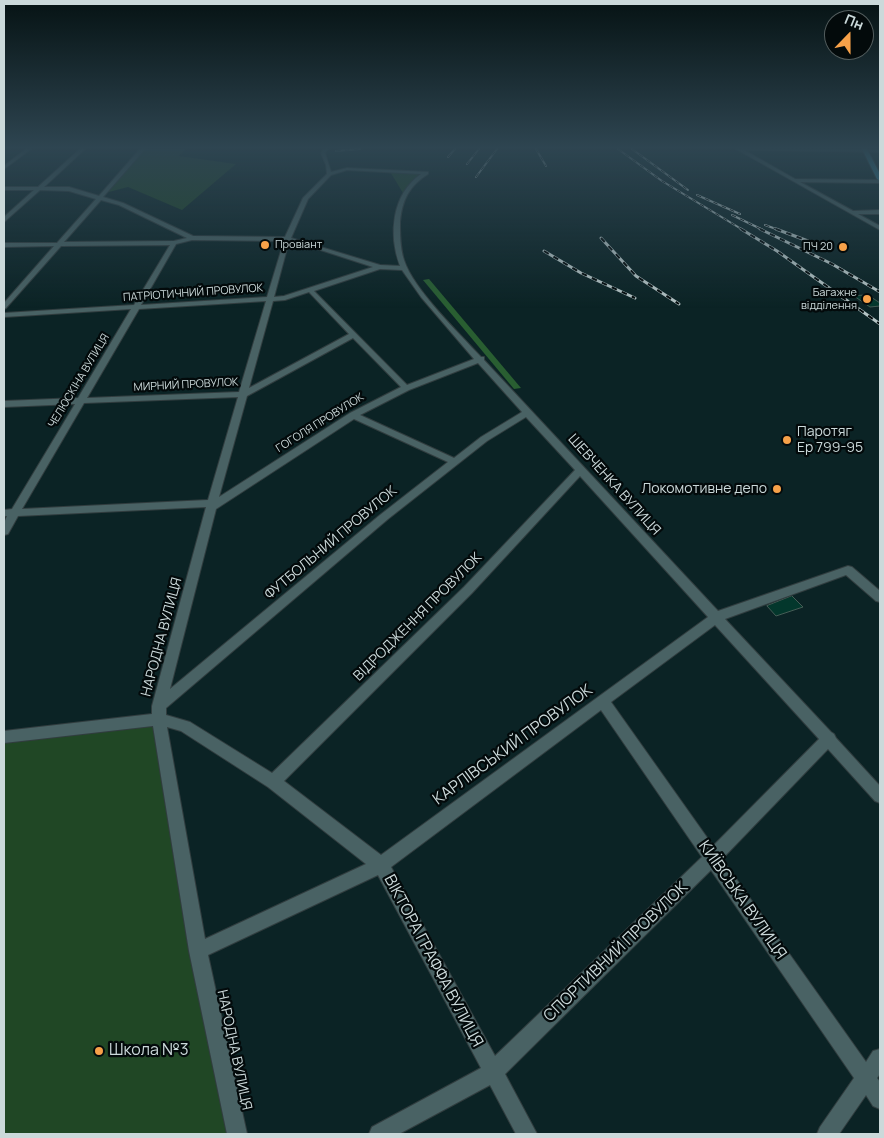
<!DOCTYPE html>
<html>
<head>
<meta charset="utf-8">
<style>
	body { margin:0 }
	#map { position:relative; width:884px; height:1138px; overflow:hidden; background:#0b2325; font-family:Manrope,sans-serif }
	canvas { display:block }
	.frame { position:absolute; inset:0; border:5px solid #cbd9da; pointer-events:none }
	.north { position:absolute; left:824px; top:10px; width:50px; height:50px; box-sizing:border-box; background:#030a0b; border:1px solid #535d5e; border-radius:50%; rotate:22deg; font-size:14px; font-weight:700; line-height:20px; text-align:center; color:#cbd9da }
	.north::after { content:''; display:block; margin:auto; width:18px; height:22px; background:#f7a149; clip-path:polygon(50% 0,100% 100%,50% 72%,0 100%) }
</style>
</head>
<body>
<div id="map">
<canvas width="884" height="1138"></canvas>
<div class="frame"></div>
<div class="north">Пн</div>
</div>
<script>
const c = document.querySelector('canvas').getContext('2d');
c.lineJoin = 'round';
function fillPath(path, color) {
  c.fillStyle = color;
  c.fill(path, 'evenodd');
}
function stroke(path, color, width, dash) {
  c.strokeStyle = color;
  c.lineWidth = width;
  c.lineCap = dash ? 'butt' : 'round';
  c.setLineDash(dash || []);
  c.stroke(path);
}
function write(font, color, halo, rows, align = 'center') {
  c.font = font + ' Manrope,sans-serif';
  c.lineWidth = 4.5;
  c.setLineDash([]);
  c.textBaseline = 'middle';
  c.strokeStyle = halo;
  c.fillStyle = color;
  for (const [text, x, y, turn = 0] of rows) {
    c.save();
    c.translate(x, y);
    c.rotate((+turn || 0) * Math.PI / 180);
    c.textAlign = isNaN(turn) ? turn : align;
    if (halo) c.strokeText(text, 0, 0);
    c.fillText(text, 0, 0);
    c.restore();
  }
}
fillPath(new Path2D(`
	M143 149H186L179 156 236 164 182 210 128 187 105 193Z
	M389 170 426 173 403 193Z
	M159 719 198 951 237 1134H4V737Z`), '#204725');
fillPath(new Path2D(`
	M429 279 521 388 514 389 423 280Z`), '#295e31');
const building = new Path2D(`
	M868 295 880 303V306L870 307 854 296Z
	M792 596 803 607 776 616 767 606Z`);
fillPath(building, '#03372c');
stroke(building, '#455c55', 1);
const minor = new Path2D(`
	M26 149H31L4 169V166Z
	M80 149H85L44 187H69L99 196 140 149H145L103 197 123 203 193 236 285 237 303 198 327 174 326 165 321 153 324 149H328L325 153 331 172 347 168 428 172V174C409 186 402 200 400 222 400 234 400 248 404 260 413 289 459 333 481 357H484V360L718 611 848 566 852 567 880 591V602L876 601 846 575 725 619 831 732 834 734 836 738 880 786V803L875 801 828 749 722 859 866 1062 873 1051 880 1049V1074L877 1078 880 1082V1109L873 1106 866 1095 839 1134H817L820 1127 854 1078 711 870 505 1074 537 1134H516L490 1085 399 1134H369L372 1127 481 1068 378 875 208 955 247 1134H227L189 951 153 726 4 743V731L152 714V706L206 507 18 516 8 534 4 535V523L7 516H4V510L12 509 75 404 4 407V401L78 398 131 309 4 317V313L134 305 170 245 61 246 6 308 4 309V303L54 246 4 247V243H57L96 199 69 191 40 190 4 222V217L34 190H4V187H38ZM347 170 421 174C392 194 388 234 400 266L380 265 291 238 308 199 331 175ZM101 200 119 205 187 238 174 241 64 242ZM192 240 284 241 267 297 141 305 176 244ZM289 241 296 242 373 267 284 296 274 297ZM380 269 402 270 421 297 474 359 407 385 314 291ZM309 292 349 334 249 388 273 301 285 300ZM266 301 239 392 87 398 139 309ZM353 338 401 387 350 413 219 497 247 396ZM478 363 522 412 481 437 454 458 360 415 409 390ZM238 397 208 500 22 509 84 403ZM526 417 575 470 464 587 272 773 190 722 166 715V708L388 519 487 441ZM354 419 448 462 380 515 170 689 216 509ZM580 476 708 617 381 855 284 781 472 593ZM715 625 819 739 713 846 611 702ZM601 710 702 857 495 1056 391 867ZM167 727 181 731 268 787 366 864 205 939Z
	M736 149 880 150V152L744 150 795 179 880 180V183L800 182 853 211 880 210V214H858L880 226V230Z`);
const major = new Path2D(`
	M862 149H867L880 174V181L877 179Z`);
stroke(minor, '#313d3f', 2);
stroke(major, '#313d3f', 2);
fillPath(minor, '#496264');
fillPath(major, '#3194b5');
const railFar1 = new Path2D(`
	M536 149 546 166
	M618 149 662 181 743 230
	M632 149 688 190
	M336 151 360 149
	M448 157 455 149
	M467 164 479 149
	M476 177 497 149
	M697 195 740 214
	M732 215 763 230
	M765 225 779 230`);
const rail = new Path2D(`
	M741 229 777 251 880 324
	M760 229 832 264 880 292
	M776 229 808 241
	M601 238 636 276 679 304
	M544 251 581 273 635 298`);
stroke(railFar1, '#b5c4c5', 2);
stroke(rail, '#b5c4c5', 3);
stroke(railFar1, '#030a0b', 1, [4.5]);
stroke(rail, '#030a0b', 2, [5.5]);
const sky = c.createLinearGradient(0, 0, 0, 308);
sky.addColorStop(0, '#061314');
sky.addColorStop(0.48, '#2e4551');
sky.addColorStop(1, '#2e455100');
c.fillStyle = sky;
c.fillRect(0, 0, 884, 308);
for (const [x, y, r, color] of [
	[265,245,5,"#f7a149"],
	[843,247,5,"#f7a149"],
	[867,299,5,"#f7a149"],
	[787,440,5,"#f7a149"],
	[777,489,5,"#f7a149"],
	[99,1051,5,"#f7a149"]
]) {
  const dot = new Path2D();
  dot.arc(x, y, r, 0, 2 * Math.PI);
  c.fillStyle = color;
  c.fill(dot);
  stroke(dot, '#030a0b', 2);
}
write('11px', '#cbd9da', '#030a0b', [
	["Провіант",275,245,"left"],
	["ПЧ 20",833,247],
	["Багажне",857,293],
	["відділення",857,306]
], 'right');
write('11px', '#cbd9da', '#030a0b', [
	["ПАТРІОТИЧНИЙ ПРОВУЛОК",193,293,-4],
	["ЧЕЛЮСКІНА ВУЛИЦЯ",79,381,-59],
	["МИРНИЙ ПРОВУЛОК",186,385,-3],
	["ГОГОЛЯ ПРОВУЛОК",320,423,-32]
]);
write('14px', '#cbd9da', '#030a0b', [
	["Паротяг",797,432],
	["Ер 799-95",797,448],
	["Локомотивне депо",767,489,"right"]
], 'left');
write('14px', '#cbd9da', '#030a0b', [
	["ШЕВЧЕНКА ВУЛИЦЯ",614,485,48],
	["ФУТБОЛЬНИЙ ПРОВУЛОК",331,543,-40],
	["ВІДРОДЖЕННЯ ПРОВУЛОК",418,617,-45],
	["НАРОДНА ВУЛИЦЯ",162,637,-75],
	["НАРОДНА ВУЛИЦЯ",234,1050,78]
]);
write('16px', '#cbd9da', '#030a0b', [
	["КАРЛІВСЬКИЙ ПРОВУЛОК",513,745,-36],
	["КИЇВСЬКА ВУЛИЦЯ",742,900,55],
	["СПОРТИВНИЙ ПРОВУЛОК",616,952,-44],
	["ВІКТОРА ГРАФФА ВУЛИЦЯ",433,961,62]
]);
write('16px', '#cbd9da', '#030a0b', [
	["Школа №3",109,1051]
], 'left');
</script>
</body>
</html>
